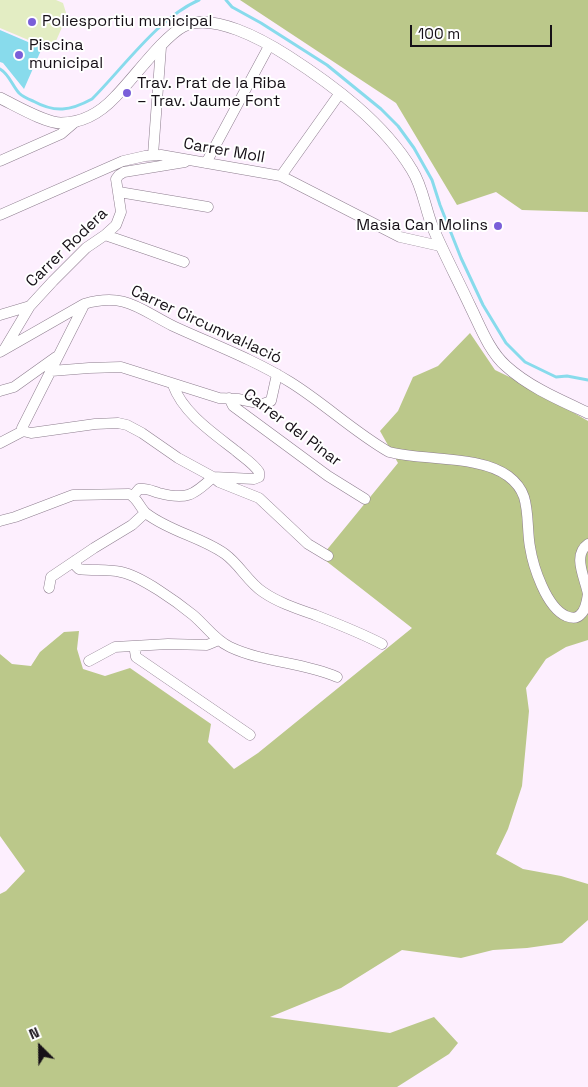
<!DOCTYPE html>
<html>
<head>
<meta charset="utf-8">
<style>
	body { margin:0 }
	#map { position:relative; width:588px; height:1087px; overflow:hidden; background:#fdeffe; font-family:"Space Grotesk",sans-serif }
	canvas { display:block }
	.north { position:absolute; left:15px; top:1022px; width:50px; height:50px; -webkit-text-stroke:4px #fff; paint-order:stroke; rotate:337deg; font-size:14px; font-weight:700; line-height:20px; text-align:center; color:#161017 }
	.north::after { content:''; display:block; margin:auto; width:18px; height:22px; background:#161017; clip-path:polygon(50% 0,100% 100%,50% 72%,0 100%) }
	.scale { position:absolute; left:410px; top:25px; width:142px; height:22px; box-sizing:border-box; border:2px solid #161017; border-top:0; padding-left:6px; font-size:15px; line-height:18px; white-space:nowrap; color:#161017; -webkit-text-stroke:4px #fff; paint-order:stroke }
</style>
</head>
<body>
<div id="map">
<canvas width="588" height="1087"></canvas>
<div class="north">N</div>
<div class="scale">100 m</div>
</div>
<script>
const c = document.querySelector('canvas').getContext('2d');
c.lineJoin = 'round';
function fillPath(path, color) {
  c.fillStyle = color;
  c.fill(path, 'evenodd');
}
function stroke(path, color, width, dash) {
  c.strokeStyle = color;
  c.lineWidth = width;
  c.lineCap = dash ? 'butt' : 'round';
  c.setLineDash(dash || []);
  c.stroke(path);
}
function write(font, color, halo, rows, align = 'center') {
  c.font = font + ' "Space Grotesk",sans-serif';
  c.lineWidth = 4;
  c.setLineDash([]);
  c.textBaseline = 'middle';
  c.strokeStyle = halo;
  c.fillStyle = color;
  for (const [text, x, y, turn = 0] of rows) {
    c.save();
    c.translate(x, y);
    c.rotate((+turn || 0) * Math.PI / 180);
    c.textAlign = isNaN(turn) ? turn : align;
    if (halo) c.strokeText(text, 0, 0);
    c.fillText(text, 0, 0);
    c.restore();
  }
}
fillPath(new Path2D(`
	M0 0H56L63 3 67 16 52 50 0 28Z`), '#e3edc3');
fillPath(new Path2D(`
	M240 0H588V212L522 210 496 192 457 205 396 103Z
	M470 333 495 370 524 384 588 421V640L566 647 546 659 526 688 529 711 522 786 508 829 496 854 523 869 561 876 588 884V920L562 943 527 948 493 950 461 958 402 950 341 988 270 1017 390 1033 434 1017 458 1043 449 1054 397 1087H0V894L6 891 25 871 0 836V654L12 664 31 666 40 652 64 632 79 631 77 649 83 669 105 676 130 668 211 724 208 742 234 769 258 753 412 628 321 557 398 463 380 431 398 411 413 377 438 366Z`), '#bbc88a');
fillPath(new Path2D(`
	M0 30 42 48 24 89 3 63 0 62Z`), '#88dbec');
stroke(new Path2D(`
	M226 0 232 7 261 23 327 65 381 109 398 126 414 148 432 180 440 205 461 258 483 305 506 343 525 362 556 377 567 376 588 380
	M0 69C9 74 12 85 19 93 23 97 28 99 33 101 55 113 70 111 92 99 123 68 159 17 199 0`), '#88dbec', 3);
const minor = new Path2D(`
	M153 155 161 47
	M0 161 61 134 75 122
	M206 163 269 46
	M281 176 340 93
	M119 192 208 207
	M0 215 123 161 145 156 161 155 281 176 400 237 440 246
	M105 235 184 262
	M84 305 22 428 23 431 31 433 95 424 118 423 127 425 142 433 178 458 213 477 219 482 259 498 308 544 328 556
	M0 315 30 306
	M5 348 30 306 53 281 86 248 105 235 116 225 121 212 116 179 119 175 124 172 185 162
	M0 352 84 304C125 292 139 309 173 326 212 344 253 359 290 382 324 403 354 432 389 452 424 461 480 455 508 476 516 482 521 488 524 497 529 513 527 531 530 547 533 566 546 607 566 616 571 618 576 619 580 615 586 610 587 601 588 594
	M51 371 89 368 121 367 219 398 238 399 263 404 271 401 277 374
	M0 391 14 387 56 357
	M229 398 233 406 328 476 365 499
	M0 443 23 431
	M133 496 139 489C146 488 152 491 159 493 186 500 193 496 213 477L254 479 259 477V472C253 463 244 458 236 451 213 433 183 413 173 385
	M0 521 15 517 73 495 129 494C138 498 140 509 147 514 171 532 201 537 225 554 240 565 248 582 263 592 279 603 298 609 315 615 338 624 361 633 382 644
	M588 544C572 555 585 578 588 594
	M76 560V566L79 569C93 571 107 569 121 572 141 576 177 602 193 615 206 626 215 640 230 647 264 663 303 662 337 677
	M49 588 51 577 94 548 132 525 145 513
	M138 646 135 651 136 657 250 735
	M89 661 115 647 168 644 207 645 219 640`);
const tertiary = new Path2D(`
	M0 98C15 105 45 123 61 123 83 123 101 112 115 97 134 78 163 37 184 26 213 12 263 40 288 56 333 85 384 123 412 170 423 187 425 209 433 228 444 254 458 280 470 306 480 326 489 351 506 366 529 387 560 400 588 413`);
stroke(minor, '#8d7d8e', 11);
stroke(tertiary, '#8d7d8e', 12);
stroke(minor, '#fff', 10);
stroke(tertiary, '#fff', 11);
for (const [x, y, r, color] of [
	[32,22,5,"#7a5fd9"],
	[19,55,5,"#7a5fd9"],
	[127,93,5,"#7a5fd9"],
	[498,226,5,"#7a5fd9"]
]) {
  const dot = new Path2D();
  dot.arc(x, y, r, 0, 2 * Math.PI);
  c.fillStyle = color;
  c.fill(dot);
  stroke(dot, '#fff', 2);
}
write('16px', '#161017', '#fff', [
	["Poliesportiu municipal",42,22],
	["Piscina",29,46],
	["municipal",29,64],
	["Trav. Prat de la Riba",137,84],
	["– Trav. Jaume Font",137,102],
	["Masia Can Molins",488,226,"right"]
], 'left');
write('16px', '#161017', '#fff', [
	["Carrer Moll",224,151,10],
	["Carrer Rodera",67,248,-44],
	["Carrer Circumval·lació",206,325,25],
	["Carrer del Pinar",292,428,37]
]);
</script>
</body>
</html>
